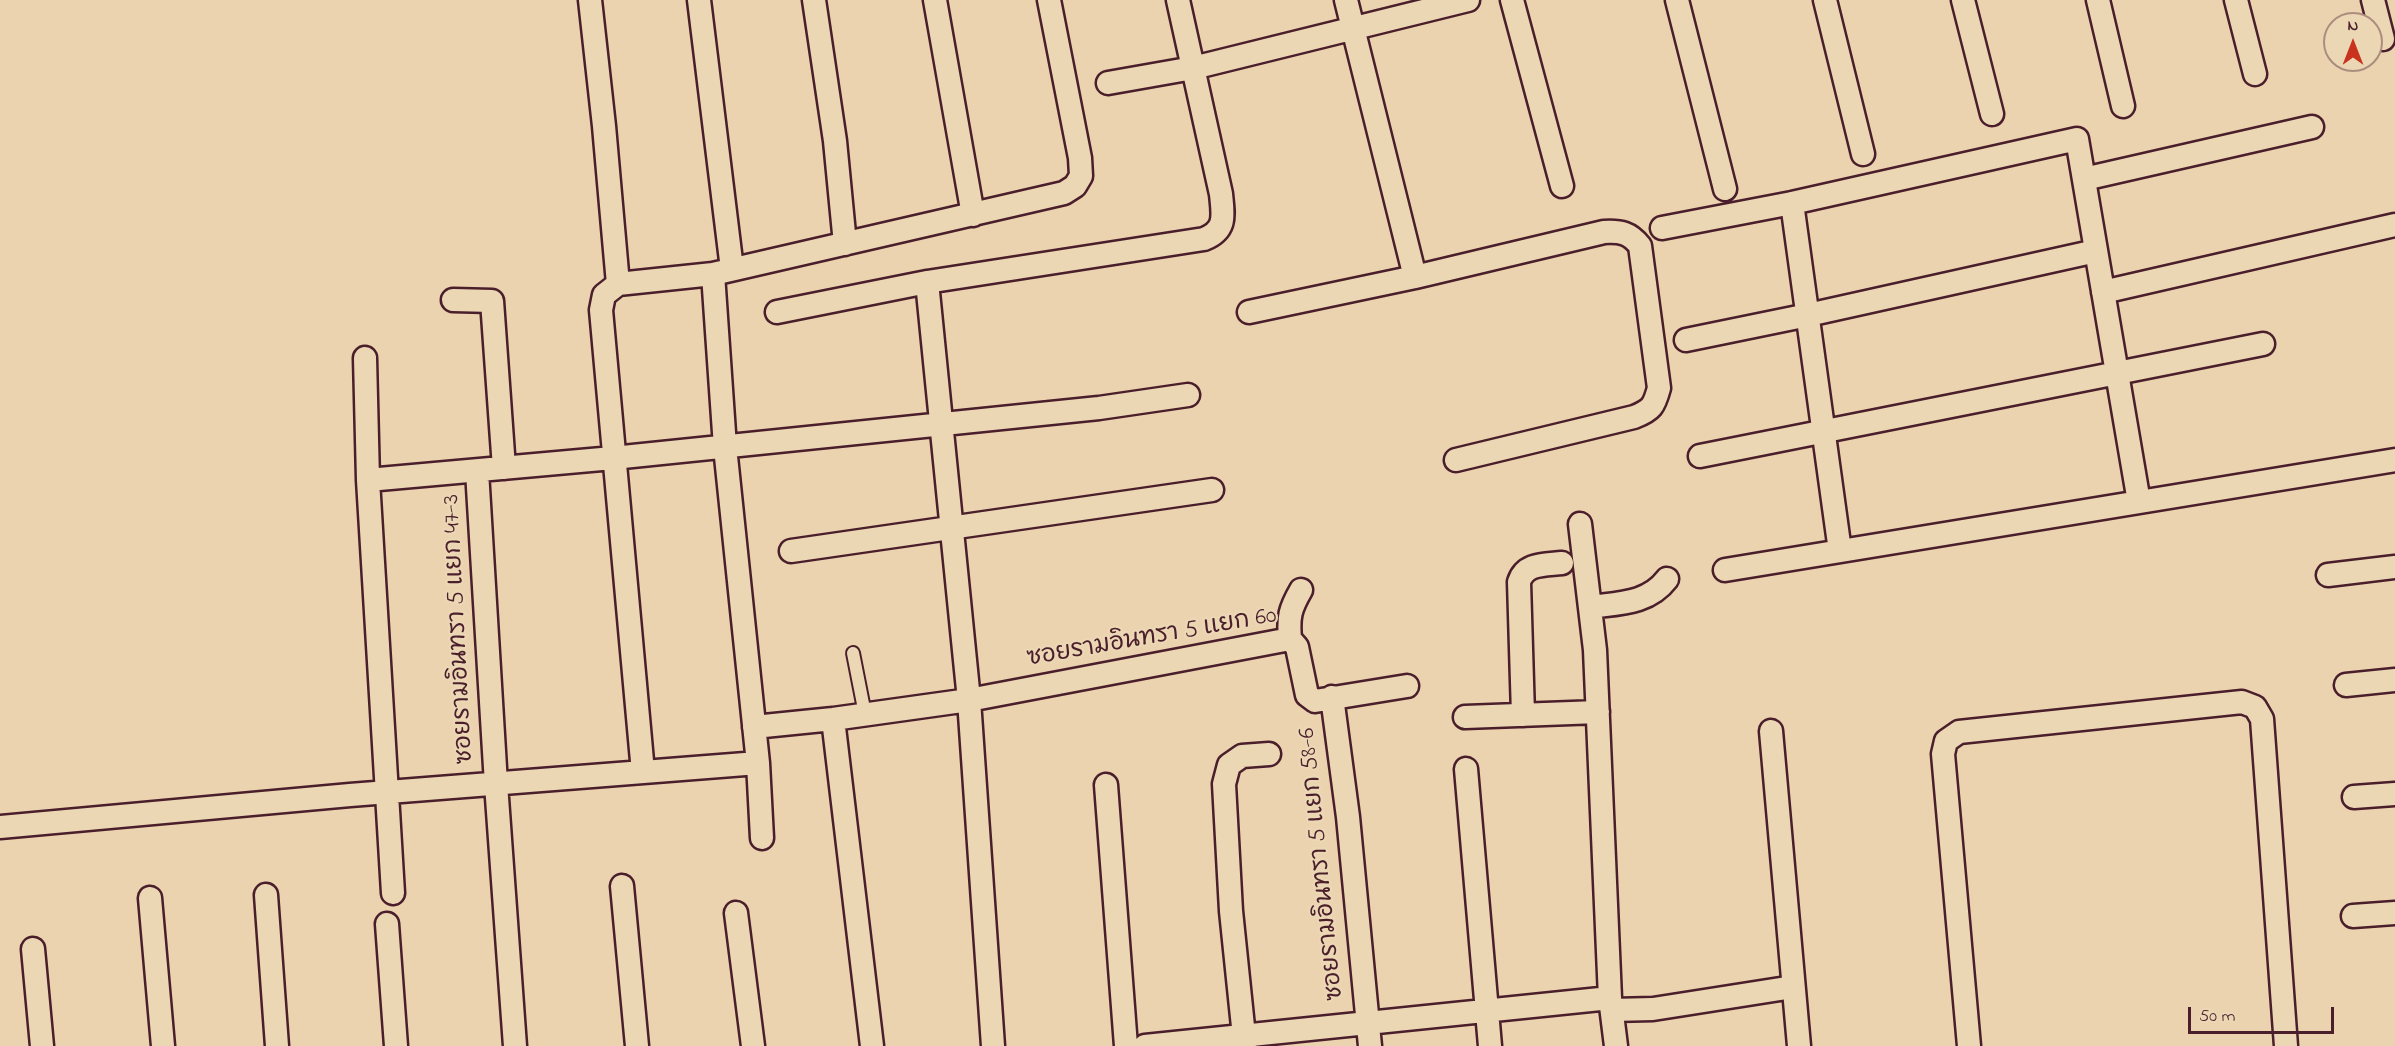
<!DOCTYPE html>
<html>
<head>
<meta charset="utf-8">
<style>
	body { margin:0 }
	#map { position:relative; width:2395px; height:1046px; overflow:hidden; background:#ebd3af; font-family:"Indie Flower",sans-serif }
	canvas { display:block }
	.north { position:absolute; left:2323px; top:12px; width:60px; height:60px; box-sizing:border-box; background:#ecd7b5; border:2px solid #ab8d7e; border-radius:50%; rotate:0deg; font-size:16px; font-weight:700; line-height:24px; text-align:center; color:#4a1f2b }
	.north::after { content:''; display:block; margin:auto; width:21px; height:27px; background:#c8321e; clip-path:polygon(50% 0,100% 100%,50% 72%,0 100%) }
	.scale { position:absolute; left:2188px; top:1007px; width:146px; height:27px; box-sizing:border-box; border:3px solid #4a1f2b; border-top:0; padding-left:8px; font-size:18px; line-height:21px; white-space:nowrap; color:#4a1f2b; -webkit-text-stroke:4px #ecd7b5; paint-order:stroke }
</style>
</head>
<body>
<div id="map">
<canvas width="2395" height="1046"></canvas>
<div class="north">N</div>
<div class="scale">50 m</div>
</div>
<script>
const c = document.querySelector('canvas').getContext('2d');
c.lineJoin = 'round';
function stroke(path, color, width, dash) {
  c.strokeStyle = color;
  c.lineWidth = width;
  c.lineCap = dash ? 'butt' : 'round';
  c.setLineDash(dash || []);
  c.stroke(path);
}
function write(font, color, halo, rows, align = 'center') {
  c.font = font + ' "Indie Flower","Playpen Sans Thai",sans-serif';
  c.lineWidth = 4.5;
  c.setLineDash([]);
  c.textBaseline = 'middle';
  c.strokeStyle = halo;
  c.fillStyle = color;
  for (const [text, x, y, turn = 0] of rows) {
    c.save();
    c.translate(x, y);
    c.rotate((+turn || 0) * Math.PI / 180);
    c.textAlign = isNaN(turn) ? turn : align;
    if (halo) c.strokeText(text, 0, 0);
    c.fillText(text, 0, 0);
    c.restore();
  }
}
const service = new Path2D(`
	M853 653 865 714`);
const minor = new Path2D(`
	M590 0 604 126 618 284 713 274 725 447 758 763 762 838
	M699 0 732 269
	M814 0 835 141 845 244
	M935 0 973 215
	M1346 0 1415 277
	M1512 0 1562 186
	M1677 0 1725 189
	M1825 0 1863 154
	M1963 0 1992 114
	M2098 0 2123 106
	M2236 0 2255 74
	M2373 0 2383 39
	M1108 83 1193 68 1468 0
	M2084 179 2312 127
	M1792 203 1840 551
	M1662 228 1792 203 2077 139 2139 502
	M713 274 1064 193 1075 186 1081 176 1080 158 1049 0
	M927 282 969 700 993 1046
	M618 284 604 295 601 310 643 772
	M2103 292 2395 225
	M453 300 492 301 504 468
	M777 312 927 282 1204 239C1227 230 1223 215 1221 194L1178 0
	M1249 312 1415 277 1604 232C1621 231 1630 233 1640 246L1659 388C1654 406 1652 410 1634 417L1456 460
	M1686 340 1808 315 2096 251
	M365 358 368 480 393 893
	M1700 456 2263 344
	M477 471 496 784 515 1046
	M368 480 613 458 1099 408 1188 395
	M1580 524 1595 650 1610 998 1616 1046
	M791 551 1212 490
	M1725 570 2395 460
	M2328 575 2395 567
	M1590 607C1619 603 1648 604 1667 579
	M1290 639C1288 617 1290 609 1301 590
	M2346 685 2395 680
	M1332 697 1348 817 1370 1046
	M1523 715 1519 582C1525 563 1544 565 1562 563
	M1465 717 1598 712
	M833 719 872 1046
	M754 727 833 719 969 700 1290 639 1297 647 1307 695 1315 701 1407 686
	M1771 731 1799 1046
	M1466 769 1490 1046
	M1106 785 1126 1046
	M2354 797 2395 794
	M0 827 350 795 758 763
	M622 886 637 1046
	M266 895 277 1046
	M150 898 163 1046
	M736 913 753 1046
	M2353 916 2395 913
	M387 924 396 1046
	M33 949 42 1046
	M1612 1010 1653 1009 1793 987
	M1145 1046 1610 998
	M1245 1046 1231 911 1224 784 1229 765 1242 756 1269 754
	M1969 1046 1943 754 1946 741 1959 732 2242 702 2255 707 2262 719 2286 1046`);
stroke(service, '#4a1f2b', 16);
stroke(minor, '#4a1f2b', 27);
stroke(service, '#ecd7b5', 12);
stroke(minor, '#ecd7b5', 22);
write('24px', '#4a1f2b', '#ecd7b5', [
	["ซอยรามอินทรา 5 แยก 47-3",460,629,-93],
	["ซอยรามอินทรา 5 แยก 60",1152,639,-10],
	["ซอยรามอินทรา 5 แยก 58-6",1323,864,-96]
]);
</script>
</body>
</html>
